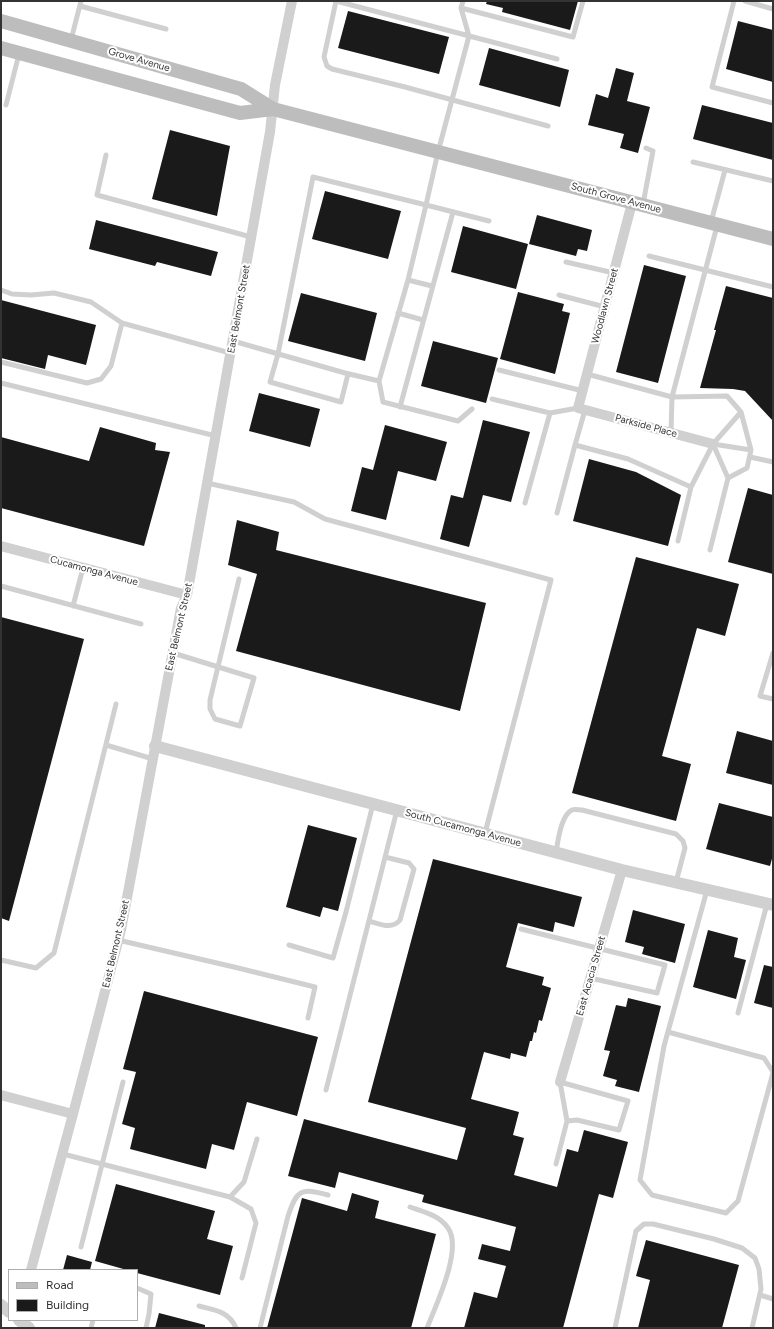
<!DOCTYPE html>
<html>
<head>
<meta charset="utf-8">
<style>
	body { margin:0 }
	#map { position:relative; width:774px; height:1329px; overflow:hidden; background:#fff; font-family:Figtree,sans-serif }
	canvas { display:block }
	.frame { position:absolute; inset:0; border:2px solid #333; pointer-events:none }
	.legend { position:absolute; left:8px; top:1269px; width:130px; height:52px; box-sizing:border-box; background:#fff; border:1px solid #adadad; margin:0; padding:5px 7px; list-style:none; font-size:12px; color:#333 }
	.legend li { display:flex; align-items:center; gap:8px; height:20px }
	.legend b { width:20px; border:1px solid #adadad }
</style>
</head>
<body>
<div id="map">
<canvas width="774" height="1329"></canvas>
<div class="frame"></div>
<ul class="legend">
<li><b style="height:5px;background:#bdbdbd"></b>Road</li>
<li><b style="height:11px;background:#1a1a1a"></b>Building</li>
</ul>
</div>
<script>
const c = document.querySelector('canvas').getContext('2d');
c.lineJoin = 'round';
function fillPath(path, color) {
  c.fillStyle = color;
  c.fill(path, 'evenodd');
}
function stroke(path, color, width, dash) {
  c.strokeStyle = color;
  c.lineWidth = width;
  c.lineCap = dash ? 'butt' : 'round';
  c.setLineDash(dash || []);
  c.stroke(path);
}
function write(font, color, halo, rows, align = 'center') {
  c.font = font + ' Figtree,sans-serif';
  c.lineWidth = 4;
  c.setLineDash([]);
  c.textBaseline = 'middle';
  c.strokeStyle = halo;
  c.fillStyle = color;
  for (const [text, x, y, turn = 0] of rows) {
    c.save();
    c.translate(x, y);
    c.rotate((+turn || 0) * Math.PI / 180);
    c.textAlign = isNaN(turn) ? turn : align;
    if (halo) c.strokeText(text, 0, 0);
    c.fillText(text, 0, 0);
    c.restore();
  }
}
fillPath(new Path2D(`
	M487 1H578L570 30 502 12 503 8 486 4Z
	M348 11 449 37 439 74 338 48Z
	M738 21 773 30V82L726 69Z
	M489 48 569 70 560 107 479 85Z
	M616 68 634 73 627 101 650 107 638 153 620 148 624 134 588 125 596 94 608 98Z
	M702 105 773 123V160L693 139Z
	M170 130 230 146 217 216 152 199Z
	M325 191 401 211 388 259 312 239Z
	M537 215 592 230 587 251 578 249 576 256 529 244Z
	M96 220 218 252 211 276 157 262 155 266 89 249Z
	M463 226 528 244 516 289 451 272Z
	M644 265 686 276 658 383 616 372Z
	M726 286 773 298V421L745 391 733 389 700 388 716 330H714Z
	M518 292 564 304 562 311 570 313 555 374 500 359Z
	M301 293 377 313 365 361 288 341Z
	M1 300 96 325 86 365 48 355 45 369 1 358Z
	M433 341 498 358 486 403 421 386Z
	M259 393 320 409 310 447 249 431Z
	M483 420 530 432 511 502 483 495 469 547 440 539 451 495 463 498Z
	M385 425 447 442 436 481 398 471 386 520 351 511 362 467 373 470Z
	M100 427 156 443 155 450 170 452 144 546 1 508V437L89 461Z
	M589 459 636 472 681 495 668 546 573 521Z
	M748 488 773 495V574L728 562Z
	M237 520 279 532 276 550 486 603 460 711 236 651 257 574 228 565Z
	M636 557 739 584 725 636 697 628 662 756 691 764 676 821 572 793Z
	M1 617 84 639 9 921 1 918Z
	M737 731 773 741V785L726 773Z
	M719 803 773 817V855L770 866 706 849Z
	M308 825 357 838 338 911 323 907 320 917 286 907Z
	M433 859 582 897 574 927 555 922 553 932 518 923 506 967 544 977 542 985 551 988 542 1021 539 1020 536 1033 534 1032 532 1041H530L526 1057 511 1053 510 1059 484 1052 471 1099 519 1112 513 1135 524 1138 514 1175 557 1187 567 1149 578 1152 584 1130 628 1142 613 1198 599 1194 563 1328H464L474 1292 497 1298 506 1266 478 1259 482 1244 510 1251 516 1227 422 1202 424 1195 339 1172 335 1188 288 1176 304 1119 457 1160 466 1128 368 1102Z
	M633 910 685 924 675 963 642 954 644 947 625 942Z
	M708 930 738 938 734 957 746 960 736 999 693 987Z
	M764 965 773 967V1008L754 1003Z
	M144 991 318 1037 297 1116 247 1102 234 1150 212 1144 206 1169 130 1149 135 1128 122 1124 136 1072 123 1069Z
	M628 998 661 1006 639 1092 615 1086 617 1080 603 1076 610 1051 604 1050 616 1005 626 1007Z
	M116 1184 215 1211 207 1239 233 1246 220 1295 137 1273V1270H127L95 1261Z
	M352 1193 379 1201 375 1218 436 1234 411 1328H267L302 1198 347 1211Z
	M646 1240 739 1265 722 1328H638L650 1280 636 1276Z
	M67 1255 92 1262 90 1270H63Z
	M159 1313 205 1325V1328H155Z`), '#1a1a1a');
stroke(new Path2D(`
	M336 1 324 57 327 66 332 69 405 87 548 126
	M336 1 557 59
	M463 1 461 8 469 36 438 152 426 205 489 221
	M734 1 712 87 773 103
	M745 1 773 9
	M80 6 166 29
	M461 8 573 37 583 1
	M71 40 81 1
	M6 105 19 54
	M106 155 97 195 251 237
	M693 162 773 181
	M643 204 653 151 646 148
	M711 222 725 170
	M717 226 672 397 727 396 741 412 751 450 747 468 728 478
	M649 256 773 287
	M566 262 614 273
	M408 280 432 286
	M1 290 12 294 31 295 54 293 91 302 122 323 230 353
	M559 295 605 307
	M398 313 423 320
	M233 341 345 373 379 381 383 402 458 421 472 409
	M1 362 87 383 101 379 111 366 122 323
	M499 370 583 391
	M348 374 341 402 270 382 278 354 313 177 426 205 408 280 379 381
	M587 374 672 397 671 433
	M1 383 216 436
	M492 399 550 413
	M400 407 453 212
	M713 444 751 450
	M575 445 585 410
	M750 457 773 462
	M207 483 294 502 325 519 551 580 485 833
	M525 503 550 413 578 408
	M557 513 575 445 628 459 691 487
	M678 541 691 487 713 444 741 412
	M710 550 728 478 713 444
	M1 586 141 624
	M73 606 83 568
	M173 653 254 678 240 726 215 719 210 709V700L239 579
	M773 653 760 696 773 699
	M106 745 153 759
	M556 852C558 841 561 815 572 810 575 809 579 810 582 810L676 834 683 841 685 848 676 882
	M707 890 664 1046 640 1180 652 1195 726 1213 738 1201 773 1073
	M369 921C380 924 392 930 400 920L414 869 409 863 385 857
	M521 929 665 965 657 993 590 978
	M118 940 234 967 315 987 308 1018
	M289 945 333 958 346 912 373 804
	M1 960 36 968 54 953 116 704
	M738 1013 767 904
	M668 1032 764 1058 773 1072
	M326 1090 397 810
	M63 1154 230 1197 251 1209 256 1223 242 1278
	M556 1164 567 1121 577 1120 619 1130 628 1101 560 1082 567 1121
	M230 1197 244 1182 257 1139
	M410 1207C424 1212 439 1215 448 1228 463 1249 436 1305 427 1328
	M81 1247 123 1082
	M137 1288 151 1294 149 1314 146 1328
	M760 1295 773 1299
	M199 1306C214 1310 229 1311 236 1328
	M91 1328 93 1320
	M260 1328 288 1216C297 1189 301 1188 328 1195
	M615 1328 636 1231 644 1224H653L714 1239 742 1248 755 1258 759 1269 761 1289 752 1328`), '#d0d0d0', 5);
stroke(new Path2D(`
	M632 203 578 408 713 444
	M1 546 187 595
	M560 1082 622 870
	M1 1095 73 1114
	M31 1270 73 1114 121 930 181 608 187 595 270 132 275 85 292 1`), '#d0d0d0', 10);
stroke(new Path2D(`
	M155 746 622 870 773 905
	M1 1305 9 1312
	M19 1320 29 1328`), '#d0d0d0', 12);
stroke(new Path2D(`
	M1 21 241 89 273 109 773 239
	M1 48 240 113 273 109`), '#bdbdbd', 14);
write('10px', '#333', '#fff', [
	["Grove Avenue",139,60,16],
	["South Grove Avenue",616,198,15],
	["Woodlawn Street",605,306,-75],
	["East Belmont Street",239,309,-80],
	["Parkside Place",646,426,15],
	["Cucamonga Avenue",94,571,15],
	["East Belmont Street",179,627,-77],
	["South Cucamonga Avenue",463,828,15],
	["East Belmont Street",116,944,-77],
	["East Acacia Street",591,976,-74]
]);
</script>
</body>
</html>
